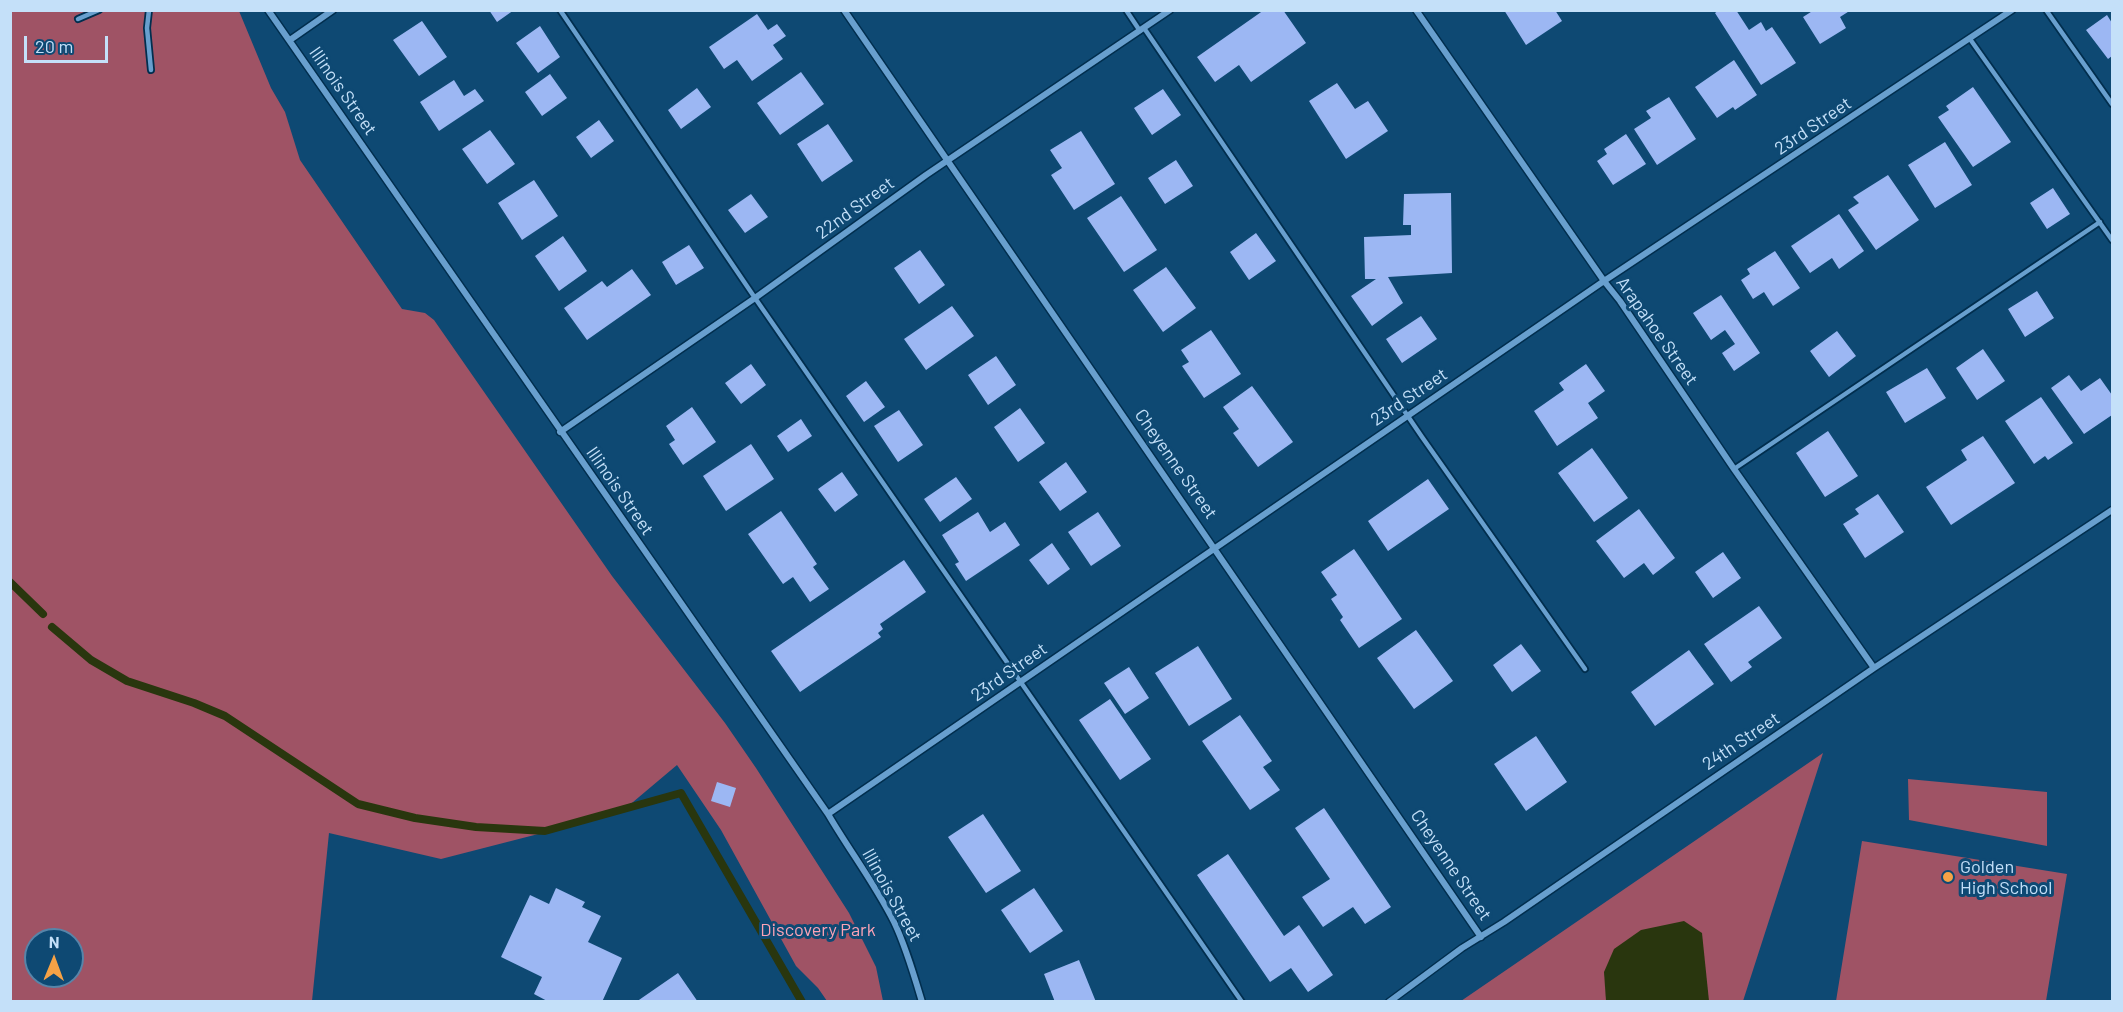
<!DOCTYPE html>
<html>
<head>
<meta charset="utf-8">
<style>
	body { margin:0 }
	#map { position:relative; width:2123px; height:1012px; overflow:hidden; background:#0e4973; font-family:Barlow,sans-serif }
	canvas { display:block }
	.frame { position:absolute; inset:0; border:12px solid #c4e0f9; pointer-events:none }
	.north { position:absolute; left:24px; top:928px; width:60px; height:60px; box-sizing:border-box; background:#0e4973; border:2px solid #5785a9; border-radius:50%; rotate:1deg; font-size:16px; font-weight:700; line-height:24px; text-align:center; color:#c4e0f9 }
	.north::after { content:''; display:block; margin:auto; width:21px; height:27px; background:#f5a246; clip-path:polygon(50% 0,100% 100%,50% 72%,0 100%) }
	.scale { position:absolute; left:24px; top:36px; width:84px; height:27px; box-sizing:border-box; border:3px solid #c4e0f9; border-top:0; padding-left:8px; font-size:18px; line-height:21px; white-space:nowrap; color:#c4e0f9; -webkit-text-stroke:4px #0e4973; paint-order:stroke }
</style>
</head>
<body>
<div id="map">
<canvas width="2123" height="1012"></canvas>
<div class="frame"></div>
<div class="north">N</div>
<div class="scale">20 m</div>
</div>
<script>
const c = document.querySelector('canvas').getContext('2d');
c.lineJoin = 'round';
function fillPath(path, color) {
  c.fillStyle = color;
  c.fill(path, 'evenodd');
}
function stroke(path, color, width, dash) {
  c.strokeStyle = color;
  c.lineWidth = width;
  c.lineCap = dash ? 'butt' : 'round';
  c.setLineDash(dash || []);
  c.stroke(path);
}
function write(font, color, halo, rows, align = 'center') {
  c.font = font + ' Barlow,sans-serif';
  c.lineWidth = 6;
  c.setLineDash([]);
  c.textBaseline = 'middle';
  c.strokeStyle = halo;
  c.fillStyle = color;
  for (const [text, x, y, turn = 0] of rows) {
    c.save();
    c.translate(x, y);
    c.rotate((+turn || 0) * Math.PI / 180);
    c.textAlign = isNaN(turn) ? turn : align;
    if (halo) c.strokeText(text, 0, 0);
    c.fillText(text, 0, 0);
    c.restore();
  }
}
fillPath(new Path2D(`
	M11 11H239L271 88 285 112 300 160 402 309 425 313 434 320 612 576 725 723 756 768 849 913 876 967 883 1001H827L818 988 796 966 721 830 677 765 620 813 441 859 329 833 312 1001H11ZM36 940H72V976H36Z
	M1823 753 1743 1001H1461Z
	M1908 779 2047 792V846L1909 820Z
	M1862 841 2067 874 2046 1001H1836Z`), '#9f5365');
fillPath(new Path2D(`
	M1684 921 1702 933 1709 1001H1606L1604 972 1614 949 1641 930Z`), '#29360e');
stroke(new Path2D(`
	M10 582 43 614
	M52 627 91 660 127 681 194 703 225 716 358 804 415 818 476 827 545 831 681 793 802 1002`), '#29360e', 8);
fillPath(new Path2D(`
	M489 10H514L497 22Z
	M1264 10H1283L1306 43 1251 82 1239 65 1215 82 1197 57Z
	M1504 10H1555L1562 21 1526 45Z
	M1719 10H1736L1749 30 1761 22 1766 31 1772 27 1796 63 1761 85 1715 13Z
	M1814 10H1851L1840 17 1846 28 1820 44 1803 17Z
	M757 14 768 30 777 24 786 36 773 45 783 59 752 81 737 60 724 69 709 47Z
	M2107 15 2112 23V56L2108 59 2086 30Z
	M422 21 447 57 419 76 393 40Z
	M540 26 560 57 538 73 516 43Z
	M1734 60 1757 95 1735 110 1733 107 1717 118 1695 87Z
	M801 72 824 104 780 135 757 103Z
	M550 74 567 98 542 116 525 92Z
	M454 80 464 96 475 89 484 101 439 131 420 102Z
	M1337 83 1355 109 1368 101 1388 131 1346 159 1309 101Z
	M1973 87 2011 142 1973 167 1938 117 1949 110 1946 106Z
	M697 88 711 107 681 129 668 110Z
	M1163 89 1181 115 1152 135 1134 108Z
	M1669 97 1696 139 1657 165 1634 129 1651 118 1646 111Z
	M599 120 614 141 591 158 576 137Z
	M828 124 853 161 822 182 797 144Z
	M490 130 515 164 487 184 462 149Z
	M1081 131 1115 184 1074 210 1051 175 1062 168 1050 150Z
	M1626 134 1646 164 1613 185 1597 161 1607 154 1604 149Z
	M1945 142 1972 185 1935 208 1908 165Z
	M1176 160 1193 186 1165 204 1148 178Z
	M1888 175 1919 220 1876 250 1848 210 1859 203 1853 197Z
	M534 180 558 216 522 240 498 203Z
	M2053 188 2070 214 2047 229 2030 203Z
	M1451 193 1452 273 1388 277 1403 303 1372 326 1351 296 1376 279H1365L1364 237 1411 235V225H1403L1404 194Z
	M751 194 768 217 745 233 728 210Z
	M1121 196 1157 250 1124 272 1087 218Z
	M1839 214 1864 251 1839 269 1832 258 1810 273 1791 246Z
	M1256 233 1276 261 1249 280 1230 252Z
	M563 236 587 271 559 291 535 256Z
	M689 245 704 268 676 285 662 262Z
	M920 250 945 285 919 304 894 268Z
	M1775 251 1800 288 1773 306 1764 292 1753 299 1741 280 1750 274 1747 269Z
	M1166 267 1196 308 1163 332 1133 290Z
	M632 269 651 295 587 340 564 308 602 281 607 287Z
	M2037 291 2054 318 2025 337 2008 309Z
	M1721 295 1760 353 1734 371 1722 353 1735 344 1725 330 1711 340 1693 313Z
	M952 306 974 336 926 370 904 339Z
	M1421 316 1437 339 1402 363 1386 339Z
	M1211 330 1241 374 1204 398 1182 366 1189 362 1181 350Z
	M1837 331 1856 356 1829 377 1810 351Z
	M1983 349 2005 381 1977 400 1956 368Z
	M996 356 1016 385 988 405 968 375Z
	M751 364 766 385 741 404 725 383Z
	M1586 364 1605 391 1588 403 1598 418 1557 446 1534 411 1564 390 1559 383Z
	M1927 368 1946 398 1905 423 1886 392Z
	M2069 375 2081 391 2100 378 2112 395V415L2084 434 2051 388Z
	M866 381 885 407 864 422 846 396Z
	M1252 386 1293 442 1258 467 1233 433 1239 429 1223 407Z
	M2041 397 2073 443 2048 460 2045 456 2034 464 2005 421Z
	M692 407 716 442 683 465 669 444 675 440 666 426Z
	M1020 408 1045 443 1018 462 994 427Z
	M899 410 923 445 898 462 874 426Z
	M801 419 812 436 788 452 777 436Z
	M1828 431 1858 476 1825 497 1796 453Z
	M1983 436 2015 483 1951 525 1926 487 1967 460 1961 450Z
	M751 444 774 479 726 511 703 476Z
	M1592 448 1628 498 1594 522 1558 473Z
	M1066 462 1087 492 1060 511 1039 482Z
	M842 472 858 495 835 512 818 489Z
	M956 477 972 499 940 522 924 499Z
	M1428 479 1449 509 1388 551 1368 521Z
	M1878 494 1904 532 1865 558 1843 524 1859 514 1855 509Z
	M1639 509 1675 558 1653 575 1644 563 1624 578 1596 541Z
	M781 511 817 564 813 567 829 589 810 602 793 577 783 584 748 534Z
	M978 512 990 532 1005 522 1020 545 966 581 955 564 959 562 942 535Z
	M1098 512 1121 546 1091 566 1068 532Z
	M1052 543 1070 569 1048 585 1029 560Z
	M1354 549 1402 619 1359 648 1340 620 1343 617 1331 599 1337 595 1321 572Z
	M1723 552 1741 578 1713 598 1695 572Z
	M904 560 926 592 880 624 883 629 878 633 881 637 800 692 771 651Z
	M1759 606 1782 638 1748 662 1752 667 1731 682 1704 644Z
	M1416 630 1453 681 1414 709 1377 658Z
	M1521 644 1541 671 1512 692 1493 665Z
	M1198 646 1232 699 1189 726 1155 673Z
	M1689 650 1714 684 1655 726 1631 692Z
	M1129 667 1149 698 1125 714 1104 683Z
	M1110 699 1151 759 1120 780 1079 720Z
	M1240 715 1272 761 1263 767 1280 790 1250 810 1202 741Z
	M1536 736 1567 782 1526 811 1494 764Z
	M717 782 736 788 730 807 711 801Z
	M1324 808 1391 907 1365 924 1353 907 1323 927 1302 897 1330 879 1295 828Z
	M983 814 1021 871 986 893 948 837Z
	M1228 854 1284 936 1299 925 1333 975 1308 992 1291 968 1270 982 1197 875Z
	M556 888 585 902 582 907 601 916 588 942 622 958 602 1002H549L534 994 542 977 501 957 530 895 549 904Z
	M1034 888 1063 931 1030 953 1001 910Z
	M1079 960 1096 1002H1055L1044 974Z
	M678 973 698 1002H636Z`), '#9cb7f3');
const lane = new Path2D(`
	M149 10 147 28 151 70
	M560 10 755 298 1242 1002
	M1126 10 1140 31
	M2046 10 2112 104
	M78 19 99 10
	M1144 28 1422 437 1585 669
	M1970 39 2112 240
	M1734 469 2100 222`);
const street = new Path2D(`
	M268 10 828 814C849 850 875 884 894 922 906 947 914 975 922 1002
	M844 10 1481 937
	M1416 10 1604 281 1620 301 1734 469 1874 668
	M290 40 333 10
	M560 432 755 298 926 175 1170 10
	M828 814 1604 281 2012 10
	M1389 1002 1462 948 1504 922 1874 668 2112 510`);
stroke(lane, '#012e4e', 8);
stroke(street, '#012e4e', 9);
stroke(lane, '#689fce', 4.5);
stroke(street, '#689fce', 6);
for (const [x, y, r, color] of [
	[1948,877,6,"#f5a246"]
]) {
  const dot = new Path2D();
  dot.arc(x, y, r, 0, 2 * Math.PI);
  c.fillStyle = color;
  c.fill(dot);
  stroke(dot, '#0e4973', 2);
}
write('18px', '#c4e0f9', '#0e4973', [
	["Illinois Street",343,91,55],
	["23rd Street",1813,126,-34],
	["22nd Street",855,208,-36],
	["Arapahoe Street",1657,331,55],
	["23rd Street",1409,397,-34],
	["Cheyenne Street",1176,464,55],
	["Illinois Street",620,491,55],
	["23rd Street",1009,672,-35],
	["24th Street",1741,741,-34],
	["Cheyenne Street",1451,865,56],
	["Illinois Street",892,895,61]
]);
write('18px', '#c4e0f9', '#0e4973', [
	["Golden",1960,867],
	["High School",1960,888]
], 'left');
write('18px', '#fca3b6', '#0e4973', [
	["Discovery Park",818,930]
]);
</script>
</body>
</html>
